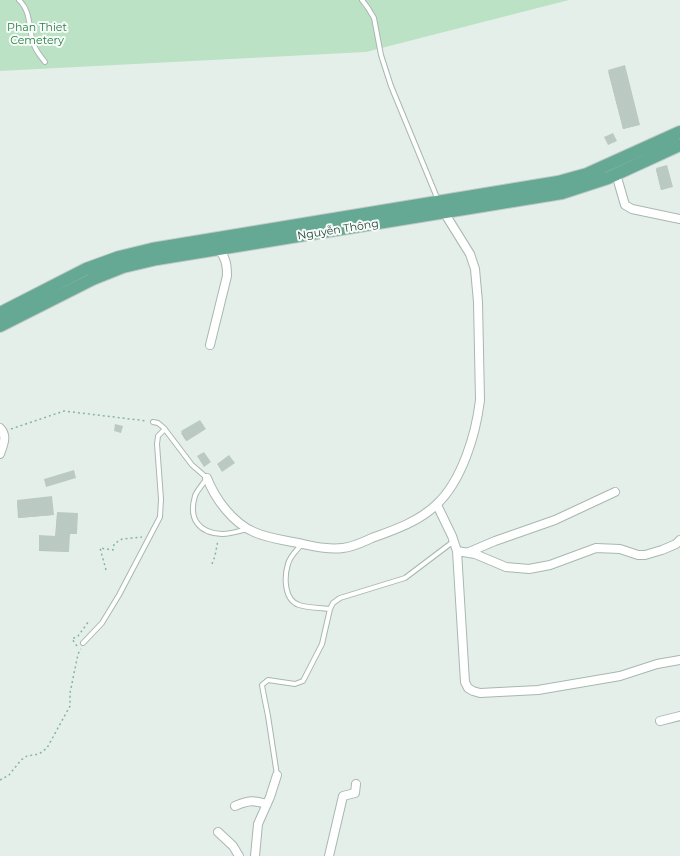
<!DOCTYPE html>
<html>
<head>
<meta charset="utf-8">
<style>
	body { margin:0 }
	canvas { display:block; background:#e5efea }
</style>
</head>
<body>
<canvas width="680" height="856"></canvas>
<script>
const c = document.querySelector('canvas').getContext('2d');
c.lineJoin = 'round';
function fillPath(path, color) {
  c.fillStyle = color;
  c.fill(path, 'evenodd');
}
function stroke(path, color, width, dash) {
  c.strokeStyle = color;
  c.lineWidth = width;
  c.lineCap = dash ? 'butt' : 'round';
  c.setLineDash(dash || []);
  c.stroke(path);
}
function write(font, color, halo, rows, align = 'center') {
  c.font = font + ' Montserrat,sans-serif';
  c.lineWidth = 4;
  c.setLineDash([]);
  c.textBaseline = 'middle';
  c.strokeStyle = halo;
  c.fillStyle = color;
  for (const [text, x, y, turn = 0] of rows) {
    c.save();
    c.translate(x, y);
    c.rotate((+turn || 0) * Math.PI / 180);
    c.textAlign = isNaN(turn) ? turn : align;
    if (halo) c.strokeText(text, 0, 0);
    c.fillText(text, 0, 0);
    c.restore();
  }
}
fillPath(new Path2D(`
	M0 0H569L366 52 0 71Z`), '#bce2c5');
fillPath(new Path2D(`
	M608 71 639 125 623 129Z
	M667 166 671 187 661 190 656 170Z
	M199 421 205 429 186 441 181 433Z
	M17 501 52 515 18 518Z
	M57 513 76 534H69L68 552 39 551V537H55Z`), '#0003');
fillPath(new Path2D(`
	M625 65 640 125 623 129 608 70Z
	M613 133 617 141 608 145 604 137Z
	M667 165 673 187 661 190 656 168Z
	M200 420 206 429 187 441 181 431Z
	M115 424 123 426 121 433 114 431Z
	M204 452 211 462 204 467 197 456Z
	M229 455 235 463 222 472 217 464Z
	M74 470 76 478 46 487 44 479Z
	M52 496 54 515 19 518 17 500Z
	M57 512 78 513 77 534H70L69 552 39 550V535L56 536Z`), '#bacac3');
const service = new Path2D(`
	M19 0C32 12 28 30 34 45 36 51 41 57 45 62
	M362 0 368 8 374 18 381 55 391 86 438 200
	M153 422 158 423 164 428 192 465 207 478C204 483 197 490 195 496 188 519 199 533 222 534 230 534 240 531 247 529
	M302 544C297 550 290 556 288 564 284 577 284 600 299 605 308 608 321 608 330 609
	M83 643 102 623 119 595 160 517 161 499 157 444 158 436 165 429
	M277 775 268 716 263 691 262 685 268 680 295 684 303 681 322 644 330 609 333 603 340 598 405 578 454 541`);
const minor = new Path2D(`
	M616 174 625 205 632 209 680 219
	M210 345 227 276C227 265 226 258 219 250
	M0 428C8 436 3 445 0 454
	M207 478C215 499 233 523 254 532 267 538 283 540 298 543 313 546 328 550 343 548 353 547 363 542 372 538 394 530 418 522 436 505 462 481 476 434 480 400L478 302 475 269 470 254 442 209
	M437 505 452 536 457 551 465 682 468 688 473 691 480 693 538 690 620 676 657 664 680 660
	M457 551 475 554 506 567 529 569 550 565 596 548 620 549 638 555H645L662 550 676 544 680 540
	M469 552 495 541 555 520 615 492
	M660 721 680 716
	M235 806C249 800 253 800 267 804
	M218 832 233 846 239 856
	M255 856 258 824 270 797 277 775
	M329 856 343 796 355 793 356 784`);
const primary = new Path2D(`
	M0 313 86 269 119 257 152 249 558 182 587 174 680 132
	M0 326 93 279 123 267 157 259 562 193 608 178 680 145`);
stroke(service, '#a7b8b1', 6);
stroke(minor, '#a7b8b1', 10);
stroke(primary, '#c1cac8', 14);
stroke(new Path2D(`
	M11 429 64 411 147 421
	M212 564 215 556 218 540
	M106 570 100 548 113 550 114 544 122 539 142 537
	M77 646 72 639 78 636 89 621
	M0 780 9 775 21 760 27 756 39 754 47 748 70 706V693L78 654 81 649`), '#82b6a3', 1.5, [2, 3]);
stroke(service, '#fff', 4);
stroke(minor, '#fff', 8);
stroke(primary, '#65a995', 12);
write('11px', '#287e46', '#f6fbf8', [
	["Phan Thiet",37,28],
	["Cemetery",37,41]
]);
write('11px', '#224339', '#f6fbf8', [
	["Nguyễn Thông",338,230,-9]
]);
</script>
</body>
</html>
